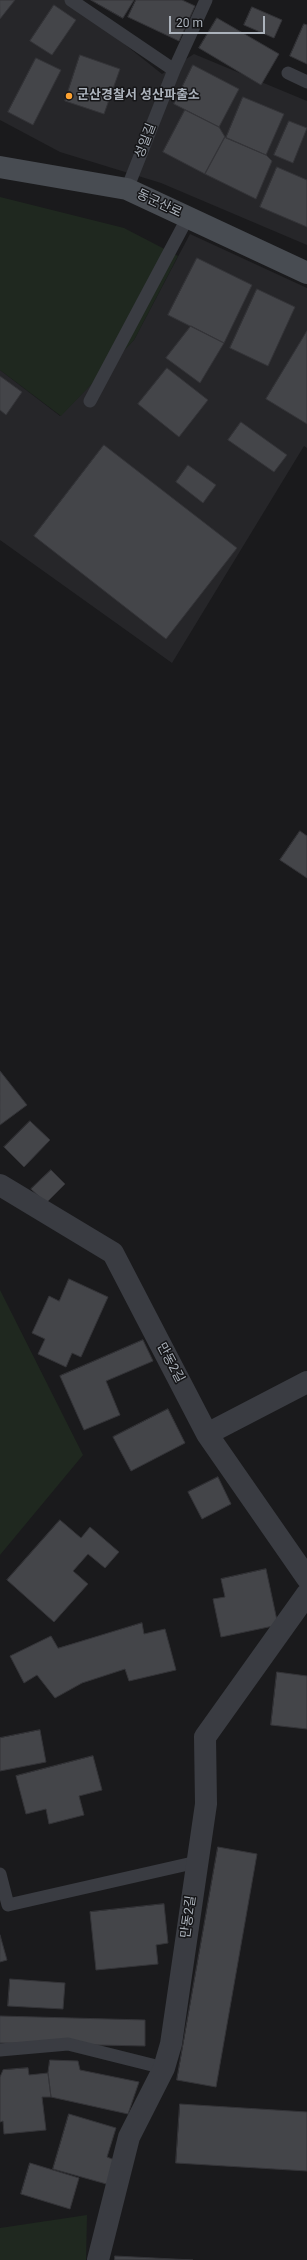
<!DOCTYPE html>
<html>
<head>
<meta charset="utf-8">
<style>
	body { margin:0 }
	#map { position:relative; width:307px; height:2260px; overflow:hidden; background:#1a1a1c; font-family:Roboto,sans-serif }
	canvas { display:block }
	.scale { position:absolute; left:169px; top:16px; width:96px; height:18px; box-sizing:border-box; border:2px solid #acb3bc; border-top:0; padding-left:5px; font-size:12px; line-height:14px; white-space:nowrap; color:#acb3bc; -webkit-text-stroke:3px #151517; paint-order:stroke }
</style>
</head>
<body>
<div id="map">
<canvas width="307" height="2260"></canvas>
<div class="scale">20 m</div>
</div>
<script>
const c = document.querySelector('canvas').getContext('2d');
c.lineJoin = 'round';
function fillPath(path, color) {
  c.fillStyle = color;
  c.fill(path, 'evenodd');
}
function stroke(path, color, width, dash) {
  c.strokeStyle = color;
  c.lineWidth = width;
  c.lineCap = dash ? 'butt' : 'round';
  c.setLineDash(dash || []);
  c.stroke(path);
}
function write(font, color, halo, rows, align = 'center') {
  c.font = font + ' Roboto,"Noto Sans KR",sans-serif';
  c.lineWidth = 3;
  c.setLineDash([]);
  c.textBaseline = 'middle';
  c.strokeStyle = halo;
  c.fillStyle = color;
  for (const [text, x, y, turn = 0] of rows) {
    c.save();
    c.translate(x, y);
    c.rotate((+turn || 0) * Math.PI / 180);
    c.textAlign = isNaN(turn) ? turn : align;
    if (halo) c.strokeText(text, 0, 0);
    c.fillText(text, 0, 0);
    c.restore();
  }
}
fillPath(new Path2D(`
	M0 0H69L162 74 194 54 307 101V245L161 183 60 152 0 120Z
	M190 234 307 288V448L304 446 172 663 0 540V370L60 416 134 340Z`), '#262629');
fillPath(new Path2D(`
	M0 197 124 228 178 256 134 340 61 416 0 370Z
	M0 1290 83 1455 0 1555Z
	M87 2215 86 2260H0V2228Z`), '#1f281f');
const building = new Path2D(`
	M0 0H15L0 19Z
	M91 0H134L123 18Z
	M136 0H182L195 6 179 41 128 17Z
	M54 5 76 20 52 55 30 41Z
	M252 7 282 20 274 38 244 25Z
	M217 18 279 54 261 85 199 48Z
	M304 24 307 25V64L290 56Z
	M80 55 120 69 104 114 65 101Z
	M36 58 61 70 33 125 8 112Z
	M193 65 239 89 219 127 174 104Z
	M243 97 284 114 266 155 226 138Z
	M185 110 219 127 225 137 205 174 163 152Z
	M289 121 307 128 293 163 274 155Z
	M225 137 266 155 272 161 256 199 205 174Z
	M277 167 307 180V227L260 207Z
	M197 258 252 285 224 343 168 315Z
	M257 289 295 307 268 366 230 348Z
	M191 326 224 343 200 383 166 358Z
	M307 331V424L266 399Z
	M167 368 208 400 179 437 138 404Z
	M0 376 22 392 6 415 0 410Z
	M241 422 287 455 274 472 228 440Z
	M104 445 237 548 166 639 34 536Z
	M188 465 216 485 203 503 176 482Z
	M300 831 307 836V878L280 860Z
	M0 1071 27 1105 0 1125Z
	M30 1121 50 1140 24 1167 4 1147Z
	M51 1170 65 1184 46 1203 31 1189Z
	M69 1279 108 1297 81 1357 72 1353 66 1367 38 1354 45 1339 32 1333 49 1296 59 1301Z
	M143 1340 153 1361 106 1381 120 1415 84 1430 60 1376Z
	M168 1409 185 1443 131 1471 113 1437Z
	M218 1477 231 1504 202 1519 188 1492Z
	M60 1520 81 1538 90 1527 119 1552 105 1568 88 1554 73 1571 88 1584 54 1622 7 1580Z
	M266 1569 278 1625 221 1637 213 1599 225 1597 221 1579Z
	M142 1623 144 1634 165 1629 176 1670 129 1681 125 1669 82 1683 55 1698 37 1675 24 1683 10 1656 51 1636 58 1648Z
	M277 1672 307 1676V1729L271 1725Z
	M40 1730 46 1762 0 1771V1738Z
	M93 1756 102 1790 79 1796 84 1815 49 1824 46 1809 26 1814 16 1776Z
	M218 1847 257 1854 216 2087 177 2080Z
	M164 1904 168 1943 156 1945 158 1964 96 1970 90 1912Z
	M0 1935 7 1960 0 1962Z
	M10 1979 65 1983 63 2009 8 2006Z
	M0 2016 145 2020V2046L0 2043Z
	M50 2060 78 2061 80 2070 139 2082 128 2114 51 2097 48 2073Z
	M28 2068 29 2075 48 2073 51 2097H42L46 2130 4 2134 3 2121 0 2122V2077L3 2070Z
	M180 2104 307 2112V2171L176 2163Z
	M69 2114 116 2128 107 2157 117 2161 110 2185 53 2169Z
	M30 2163 79 2178 70 2209 21 2194Z
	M115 2256 193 2260H115Z`);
fillPath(building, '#444549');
stroke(building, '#343438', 1);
stroke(new Path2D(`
	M71 0 174 70
	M288 73 307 82
	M127 189 174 70 206 0
	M90 401 188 217
	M0 1874 8 1905 197 1862
	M0 2050 68 2044 164 2068`), '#3a3c42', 13);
stroke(new Path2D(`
	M0 1185 113 1253 207 1434 307 1578
	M207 1434 307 1382
	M98 2260 129 2137 164 2068 171 2044 206 1804 205 1737 307 1594`), '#3a3c42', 22);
stroke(new Path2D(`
	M0 167 127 189 307 273`), '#484c52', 22);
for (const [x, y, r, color] of [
	[69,96,4,"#fda231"]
]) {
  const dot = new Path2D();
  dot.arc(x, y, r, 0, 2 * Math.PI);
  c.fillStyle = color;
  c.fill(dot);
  stroke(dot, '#151517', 1.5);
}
write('bold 13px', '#acb3bc', '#151517', [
	["군산경찰서 성산파출소",77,96]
], 'left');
write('13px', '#acb3bc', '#151517', [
	["성일길",146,141,-69],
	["동군산로",159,204,25],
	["만동2길",170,1363,62],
	["만동2길",189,1917,-82]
]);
</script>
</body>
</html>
